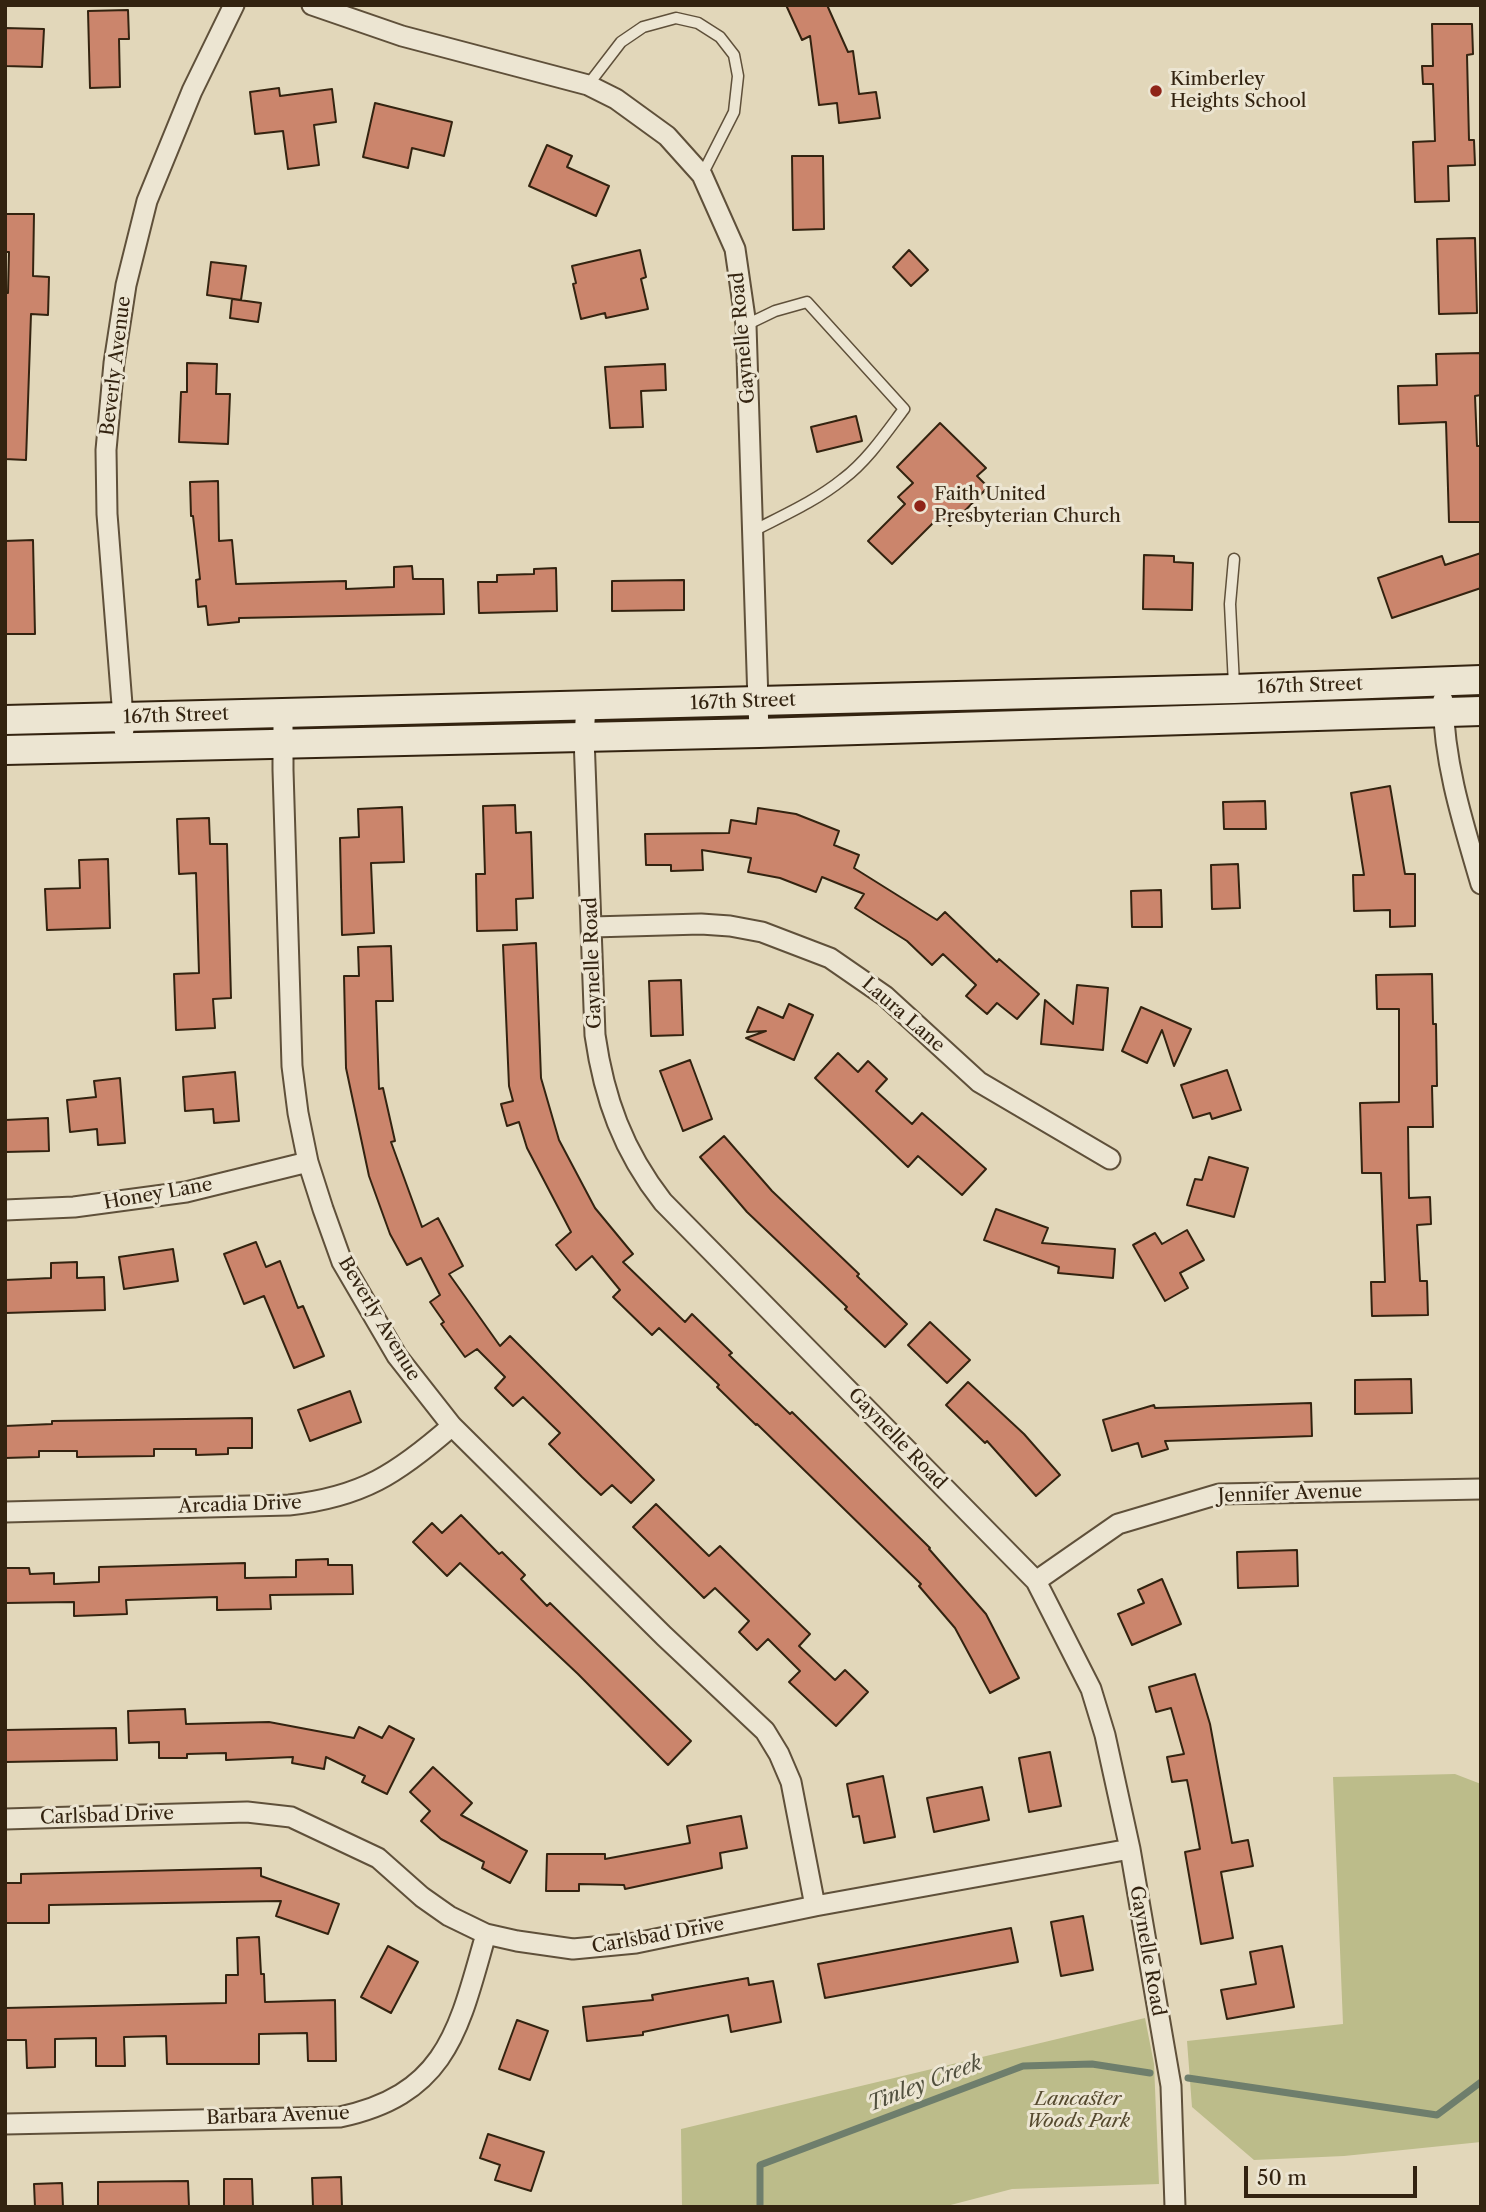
<!DOCTYPE html>
<html>
<head>
<meta charset="utf-8">
<style>
	body { margin:0 }
	#map { position:relative; width:1486px; height:2212px; overflow:hidden; background:#e2d7ba; font-family:"Libre Caslon Text",serif }
	canvas { display:block }
	.frame { position:absolute; inset:0; border:7px solid #332310; pointer-events:none }
	.scale { position:absolute; left:1244px; top:2166px; width:173px; height:32px; box-sizing:border-box; border:4px solid #332310; border-top:0; padding-left:9px; font-size:21px; line-height:24px; white-space:nowrap; color:#332310; -webkit-text-stroke:5px #ece5d2; paint-order:stroke }
</style>
</head>
<body>
<div id="map">
<canvas width="1486" height="2212"></canvas>
<div class="frame"></div>
<div class="scale">50 m</div>
</div>
<script>
const c = document.querySelector('canvas').getContext('2d');
c.lineJoin = 'round';
function fillPath(path, color) {
  c.fillStyle = color;
  c.fill(path, 'evenodd');
}
function stroke(path, color, width, dash) {
  c.strokeStyle = color;
  c.lineWidth = width;
  c.lineCap = dash ? 'butt' : 'round';
  c.setLineDash(dash || []);
  c.stroke(path);
}
function write(font, color, halo, rows, align = 'center') {
  c.font = font + ' "Libre Caslon Text",serif';
  c.lineWidth = 6;
  c.setLineDash([]);
  c.textBaseline = 'middle';
  c.strokeStyle = halo;
  c.fillStyle = color;
  for (const [text, x, y, turn = 0] of rows) {
    c.save();
    c.translate(x, y);
    c.rotate((+turn || 0) * Math.PI / 180);
    c.textAlign = isNaN(turn) ? turn : align;
    if (halo) c.strokeText(text, 0, 0);
    c.fillText(text, 0, 0);
    c.restore();
  }
}
fillPath(new Path2D(`
	M1455 1774 1481 1784V2142L1344 2156 1254 2160 1192 2107 1187 2041 1343 2024 1333 1777Z
	M1145 2018 1154 2064 1159 2184 1012 2189 943 2207H682L681 2129Z`), '#bcbc8a');
stroke(new Path2D(`
	M1188 2078 1437 2115 1481 2082
	M760 2207V2165L1023 2066 1092 2064 1150 2073`), '#6e7e6c', 7);
const building = new Path2D(`
	M786 5H827L848 52 853 51 859 94 876 92 880 118 839 123 837 103 819 105 810 36 802 40Z
	M128 10 129 39H119L120 87 90 88 88 11Z
	M1432 24H1472L1473 54 1467 55 1469 140H1474L1475 165 1448 166 1449 201 1415 202 1413 142 1435 141 1433 84H1423L1422 66H1433Z
	M5 28 44 29 42 67 5 66Z
	M279 88 280 96 332 89 336 122 314 125 319 165 288 169 283 131 255 134 250 92Z
	M375 103 452 122 444 156 412 148 408 168 363 157Z
	M547 145 572 156 567 167 609 186 596 216 529 186Z
	M792 156H823L824 229 793 230Z
	M5 214H34L33 276 49 277 48 315 31 314 26 460 5 459V293H8L9 252H5Z
	M1475 238 1477 313 1439 314 1437 239Z
	M640 250 646 277 641 279 648 309 606 318 605 313 581 319 573 284 576 283 572 266Z
	M909 250 928 270 911 286 893 267Z
	M211 262 246 266 241 300 207 295Z
	M232 299 261 303 258 322 230 318Z
	M1481 353V395L1475 396 1477 446H1481V522H1449L1446 422 1399 424 1398 386 1437 385 1436 354Z
	M187 363 217 364 216 394H230L228 444 179 442 181 392H187Z
	M665 364 666 390 641 391 643 427 610 428 605 367Z
	M856 416 862 441 817 452 811 427Z
	M940 423 986 468 977 476 988 487 950 526 940 516 892 564 868 541 905 504 898 497 913 483 897 467Z
	M218 481 219 541 232 540 236 584 346 581V589L394 587V567L412 566 413 579H443L444 614 239 618V622L208 625 206 606 198 607 196 580 200 579 193 516H191L190 482Z
	M33 540 35 634H5V541Z
	M1481 553V588L1392 618 1378 578 1442 556 1445 565Z
	M1144 555 1174 556V562L1193 563 1192 610 1143 609Z
	M556 568 557 611 479 613 478 582H497V575L534 574V569Z
	M684 580V610L612 611V581Z
	M1390 786 1405 874H1415V926L1390 927V910L1354 911 1353 875H1364L1351 793Z
	M1265 801 1266 829H1224L1223 802Z
	M515 805 516 833 531 832 533 898 516 899 517 930 477 931 476 874H485L483 806Z
	M402 807 404 862 371 863 374 933 342 935 340 838 359 837 358 809Z
	M758 808 796 814 839 831 834 845 859 855 854 868 937 920 945 912 997 962 999 959 1039 994 1017 1019 997 1003 987 1014 966 996 976 985 943 954 932 965 907 941 855 908 864 894 822 877 816 892 780 878 748 872 751 858 702 850 703 870 671 871V865H646L645 834 729 833 731 820 756 824Z
	M209 818 210 844H227L231 998 213 999 215 1028 176 1030 174 974 199 973 196 873 179 874 177 819Z
	M108 859 110 928 47 930 45 889 80 888 79 860Z
	M1238 864 1240 908 1212 909 1211 865Z
	M1161 890 1162 927H1132L1131 891Z
	M536 943 541 1078 559 1140 595 1208 633 1254 623 1262 685 1322 692 1314 732 1353 729 1355 790 1414 792 1412 930 1548 929 1549 986 1614 1019 1678 990 1693 955 1628 919 1586 921 1584 757 1424 756 1425 717 1387 719 1385 659 1328 652 1335 613 1297 620 1290 592 1256 576 1270 556 1245 571 1232 527 1148 519 1122 507 1126 501 1104 513 1101 509 1086 503 945Z
	M391 946 393 1001H376L379 1089 383 1088 395 1141 391 1142 422 1227 438 1218 463 1266 449 1274 500 1346 510 1336 654 1480 631 1503 612 1485 601 1495 582 1477 549 1444 560 1433 523 1397 513 1406 495 1388 505 1377 477 1349 465 1357 441 1324 444 1322 430 1302 440 1295 421 1258 407 1265 390 1234 369 1176 346 1068 344 976H359L358 947Z
	M1432 974 1433 1024H1436L1437 1086H1432L1433 1127H1408L1409 1198 1430 1197 1431 1224 1417 1225 1420 1281H1427L1428 1315 1372 1316 1371 1282H1385L1381 1173H1362L1360 1103 1399 1102V1009H1377L1376 975Z
	M681 980 683 1035 651 1036 649 981Z
	M1077 985 1108 988 1103 1050 1041 1044 1045 1000 1073 1024Z
	M789 1004 813 1015 794 1060 746 1038 766 1031 747 1032 758 1007 783 1018Z
	M1141 1007 1191 1029 1174 1066 1162 1030 1147 1063 1122 1051Z
	M838 1053 858 1072 868 1061 887 1079 876 1091 912 1124 922 1113 986 1169 962 1195 918 1156 908 1167 815 1078Z
	M690 1060 712 1119 683 1131 660 1071Z
	M1227 1070 1241 1110 1212 1119 1210 1113 1193 1118 1181 1085Z
	M235 1072 239 1121 214 1123 213 1109 185 1111 183 1077Z
	M120 1078 125 1143 98 1145 97 1129 70 1132 67 1100 96 1097 94 1081Z
	M48 1118 49 1151 5 1152V1120Z
	M724 1136 772 1191 859 1274 857 1276 907 1324 885 1347 845 1309 847 1307 747 1212 700 1157Z
	M1209 1157 1248 1168 1234 1217 1187 1205 1195 1179 1202 1180Z
	M996 1209 1048 1228 1042 1243 1115 1249 1113 1278 1058 1273 1059 1267 984 1240Z
	M1187 1230 1204 1260 1180 1273 1188 1288 1165 1301 1133 1245 1155 1233 1162 1244Z
	M256 1242 266 1267 280 1261 298 1308 303 1306 324 1356 294 1368 264 1296 244 1304 224 1254Z
	M173 1249 178 1281 124 1289 119 1257Z
	M77 1262V1278L104 1277 105 1310 5 1313V1280L51 1278V1263Z
	M930 1322 970 1360 947 1383 908 1345Z
	M1411 1379 1412 1413 1355 1414V1380Z
	M968 1382 1024 1434 1060 1475 1036 1496 987 1441 985 1443 946 1405Z
	M350 1391 361 1422 310 1441 298 1410Z
	M1311 1403 1312 1436 1165 1441 1168 1449 1142 1457 1138 1443 1112 1451 1103 1420 1154 1405 1155 1408Z
	M252 1418V1448H228V1454L196 1455V1449H154V1456L77 1457V1451H39V1457L5 1458V1426L52 1424V1421Z
	M656 1504 709 1556 720 1546 773 1598 810 1634 799 1646 835 1680 845 1670 868 1692 836 1726 789 1682 800 1671 768 1639 757 1650 739 1632 749 1621 715 1588 704 1598 633 1527Z
	M461 1515 499 1554 502 1552 525 1575 521 1579 547 1606 550 1603 691 1741 668 1765 578 1674 460 1563 447 1576 413 1542 432 1523 442 1533Z
	M1297 1550 1298 1586 1238 1588 1237 1552Z
	M328 1559V1565H352L353 1594 270 1595 271 1609 217 1610V1597L126 1600 127 1614 74 1616V1602L5 1603V1568H29L30 1574 54 1573V1584L99 1582V1567L245 1563V1578L296 1577V1560Z
	M1162 1579 1181 1624 1132 1645 1118 1614 1144 1603 1138 1590Z
	M1195 1674 1210 1724 1232 1843 1248 1840 1253 1866 1221 1872 1233 1938 1201 1944 1185 1852 1200 1849 1192 1805 1187 1780 1172 1782 1167 1757 1184 1754 1171 1708 1156 1712 1149 1687Z
	M185 1709 186 1724 269 1722 354 1738 359 1727 382 1738 389 1726 414 1739 387 1794 362 1782 365 1776 326 1757 324 1769 292 1763 293 1757 226 1760V1753L187 1754V1758H159V1742L129 1743 128 1711Z
	M116 1728 117 1760 5 1762V1730Z
	M1050 1752 1061 1806 1029 1812 1019 1758Z
	M433 1767 472 1803 461 1815 527 1851 510 1883 482 1868 484 1862 441 1839 421 1821 430 1811 410 1792Z
	M883 1776 895 1837 864 1843 859 1816 853 1817 847 1784Z
	M982 1787 989 1820 934 1832 927 1798Z
	M741 1816 747 1848 720 1853 722 1868 625 1889 624 1885 579 1884V1891H546L547 1854H605V1859L690 1843 687 1826Z
	M261 1868V1876L339 1904 328 1934 276 1916 281 1901 49 1905V1923H5V1883H21V1874Z
	M1083 1916 1093 1970 1061 1976 1051 1922Z
	M1011 1928 1018 1962 825 1998 818 1964Z
	M259 1937 261 1974H264L265 2002 335 2000 336 2061H308L307 2033 259 2034V2064H167L166 2036 124 2037 125 2066H96V2038L55 2039V2067L27 2068 26 2040H5V2008L226 2003V1975H238L237 1938Z
	M388 1946 418 1962 391 2013 361 1997Z
	M1282 1946 1294 2007 1227 2019 1221 1990 1256 1984 1250 1952Z
	M748 1978 749 1985 773 1981 781 2022 731 2032 728 2015 643 2032V2035L587 2041 583 2007 653 2000 652 1995Z
	M517 2020 548 2031 530 2080 499 2069Z
	M488 2134 544 2152 531 2191 495 2180 500 2165 480 2158Z
	M341 2177 342 2207H313L312 2178Z
	M224 2179H252L253 2207H224Z
	M188 2181 189 2207H98V2182Z
	M62 2183 63 2207H35L34 2184Z`);
fillPath(building, '#cb856c');
stroke(building, '#332310', 2);
const lane = new Path2D(`
	M588 85 621 42 643 27 676 18 698 23 720 37 734 55 738 76 734 112 702 175
	M746 325 775 311 807 302 904 409C886 433 867 461 843 479 816 501 784 515 753 531
	M1234 685 1230 604 1234 559`);
const street = new Path2D(`
	M312 5 402 36 588 85 616 99 667 136 702 175 735 249 746 325 759 733
	M1443 700C1444 764 1463 823 1481 884
	M586 706 584 737 595 1035C604 1098 623 1151 663 1202L1036 1581 1091 1689 1105 1735 1130 1849 1171 2086 1175 2207
	M283 713V770L292 1066 298 1113 308 1162 323 1209 342 1262 397 1356 452 1426 664 1636 765 1731 779 1754 791 1782 815 1906
	M124 730 107 514 106 450 114 363 126 285 147 201 192 91 234 5
	M592 927 701 924 730 926 762 932 830 958 885 996 979 1082 1110 1159
	M5 1210 74 1207 186 1192 308 1162
	M5 1512 289 1505C362 1497 397 1474 452 1426
	M1036 1581 1118 1524 1219 1494 1481 1489
	M5 1819 247 1812 291 1817 378 1858 422 1897 449 1916 486 1934 517 1941 573 1949 636 1943 815 1906 1130 1849
	M5 2124 340 2117C448 2094 459 2028 486 1934`);
const secondary = new Path2D(`
	M5 720 1234 689 1481 680
	M5 750 759 733 1481 711`);
stroke(lane, '#5f503a', 13);
stroke(street, '#5f503a', 23);
stroke(secondary, '#332310', 32);
stroke(lane, '#ece5d2', 10);
stroke(street, '#ece5d2', 19);
stroke(secondary, '#ece5d2', 28);
for (const [x, y, r, color] of [
	[1156,91,7,"#8f2418"],
	[920,506,7,"#8f2418"]
]) {
  const dot = new Path2D();
  dot.arc(x, y, r, 0, 2 * Math.PI);
  c.fillStyle = color;
  c.fill(dot);
  stroke(dot, '#ece5d2', 2.5);
}
write('19px', '#332310', '#ece5d2', [
	["Kimberley",1170,80],
	["Heights School",1170,102],
	["Faith United",934,495],
	["Presbyterian Church",934,517]
], 'left');
write('19px', '#332310', '#ece5d2', [
	["Gaynelle Road",743,338,-95],
	["Beverly Avenue",116,366,-83],
	["167th Street",1310,686,-2],
	["167th Street",743,702,-2],
	["167th Street",176,716,-2],
	["Gaynelle Road",593,963,-92],
	["Laura Lane",903,1015,41],
	["Honey Lane",158,1194,-10],
	["Beverly Avenue",379,1319,59],
	["Gaynelle Road",897,1439,46],
	["Jennifer Avenue",1290,1494,-2],
	["Arcadia Drive",240,1505,-2],
	["Carlsbad Drive",107,1816,-2],
	["Carlsbad Drive",658,1936,-10],
	["Gaynelle Road",1147,1951,80],
	["Barbara Avenue",278,2116,-2]
]);
write('italic 19px', '#55492e', '#ece5d2', [
	["Lancaster",1078,2100],
	["Woods Park",1078,2122]
]);
write('italic 21px', '#51503e', '#ece5d2', [
	["Tinley Creek",925,2084,-21]
]);
</script>
</body>
</html>
